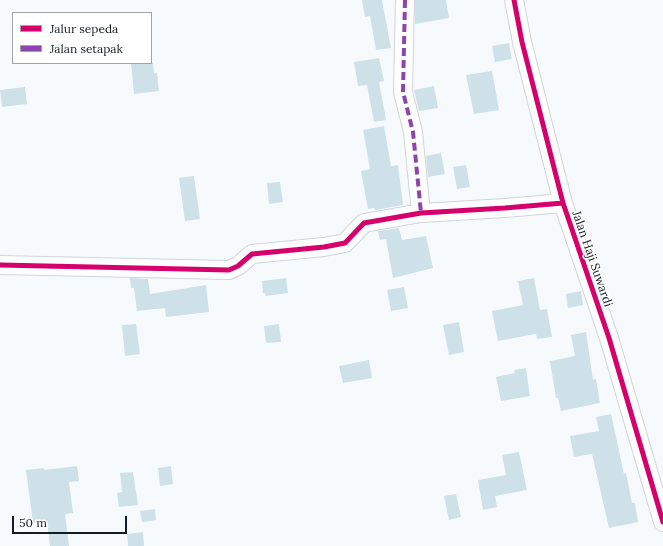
<!DOCTYPE html>
<html>
<head>
<meta charset="utf-8">
<style>
	body { margin:0 }
	#map { position:relative; width:663px; height:546px; overflow:hidden; background:#f7fafd; font-family:Lora,serif }
	canvas { display:block }
	.legend { position:absolute; left:12px; top:12px; width:140px; height:52px; box-sizing:border-box; background:#fff; border:1px solid #a1a4a7; margin:0; padding:5px 7px; list-style:none; font-size:12px; color:#131c24 }
	.legend li { display:flex; align-items:center; gap:8px; height:20px }
	.legend b { width:20px; border:1px solid #a1a4a7 }
	.scale { position:absolute; left:12px; top:516px; width:115px; height:18px; box-sizing:border-box; border:2px solid #131c24; border-top:0; padding-left:5px; font-size:12px; line-height:14px; white-space:nowrap; color:#131c24; -webkit-text-stroke:3px #fff; paint-order:stroke }
</style>
</head>
<body>
<div id="map">
<canvas width="663" height="546"></canvas>
<ul class="legend">
<li><b style="height:5px;background:#d6006c"></b>Jalur sepeda</li>
<li><b style="height:5px;background:#8e44ad"></b>Jalan setapak</li>
</ul>
<div class="scale">50 m</div>
</div>
<script>
const c = document.querySelector('canvas').getContext('2d');
c.lineJoin = 'round';
function fillPath(path, color) {
  c.fillStyle = color;
  c.fill(path, 'evenodd');
}
function stroke(path, color, width, dash) {
  c.strokeStyle = color;
  c.lineWidth = width;
  c.lineCap = dash ? 'butt' : 'round';
  c.setLineDash(dash || []);
  c.stroke(path);
}
function write(font, color, halo, rows, align = 'center') {
  c.font = font + ' Lora,serif';
  c.lineWidth = 3.5;
  c.setLineDash([]);
  c.textBaseline = 'middle';
  c.strokeStyle = halo;
  c.fillStyle = color;
  for (const [text, x, y, turn = 0] of rows) {
    c.save();
    c.translate(x, y);
    c.rotate((+turn || 0) * Math.PI / 180);
    c.textAlign = isNaN(turn) ? turn : align;
    if (halo) c.strokeText(text, 0, 0);
    c.fillText(text, 0, 0);
    c.restore();
  }
}
fillPath(new Path2D(`
	M362 0H382L391 48 376 50 370 16 365 17Z
	M415 0H446L449 18 415 24Z
	M509 43 512 59 495 62 492 46Z
	M379 58 384 81 379 82 386 120 374 122 367 85 358 86 354 62Z
	M131 63H153L154 73H157L159 91 134 94Z
	M492 71 499 110 474 114 466 75Z
	M434 86 438 108 419 111 414 90Z
	M25 87 27 104 2 107 0 90Z
	M384 126 391 166 398 165 403 205 375 210 374 208 368 209 361 171 370 169 363 130Z
	M441 153 445 174 428 177 426 156Z
	M466 165 470 187 457 189 453 167Z
	M194 176 200 219 185 221 179 178Z
	M280 182 283 202 269 204 267 183Z
	M399 228 402 240 426 236 433 268 393 278 386 239 380 240 378 231Z
	M130 278 148 279 150 294 206 285 209 312 166 317 165 308 137 311 134 288H131Z
	M286 278 288 293 266 296 265 293H263L262 281Z
	M534 278 540 310 547 309 552 337 537 339 536 334 498 341 492 311 523 305 518 281Z
	M404 287 408 308 391 311 387 290Z
	M581 291 583 305 568 308 566 294Z
	M459 322 464 352 449 355 443 325Z
	M136 324 140 354 125 356 122 325Z
	M279 324 281 342 266 343 264 326Z
	M586 332 593 380 596 379 600 403 561 411 558 398H556L550 361 575 356 571 335Z
	M369 360 372 378 343 383 339 366Z
	M526 368 530 396 501 401 496 377 515 373 514 370Z
	M611 414 624 474 626 473 632 503H635L638 522 609 528 592 454 574 457 570 436 599 431 596 417Z
	M519 452 527 490 495 496 497 507 483 510 478 480 506 475 502 455Z
	M77 466 79 481 69 482 73 513 65 514 69 546H50L47 522 33 523 26 470 44 468V470Z
	M171 466 173 484 160 486 158 468Z
	M133 472 138 505 119 507 117 493 122 492 120 473Z
	M456 494 461 517 449 520 444 496Z
	M155 509 156 520 142 522 140 511Z
	M143 532 144 546H128L127 534Z`), '#cee1e8');
const minor = new Path2D(`
	M405 0 403 92 413 132 421 213
	M514 0 522 42 563 203 609 338 663 522
	M0 265 229 270 238 266 252 254 324 247 345 243 364 223 421 213 505 208 563 203`);
stroke(minor, '#cfd5da', 20);
stroke(minor, '#fefeff', 18);
stroke(new Path2D(`
	M405 0 403 92 413 132 421 213`), '#8e44ad', 4, [8, 4]);
stroke(new Path2D(`
	M514 0 522 42 563 203 609 338 663 522
	M0 265 229 270 238 266 252 254 324 247 345 243 364 223 421 213 505 208 563 203`), '#d6006c', 5);
write('12px', '#131c24', '#fff', [
	["Jalan Haji Suwardi",592,259,71]
]);
</script>
</body>
</html>
